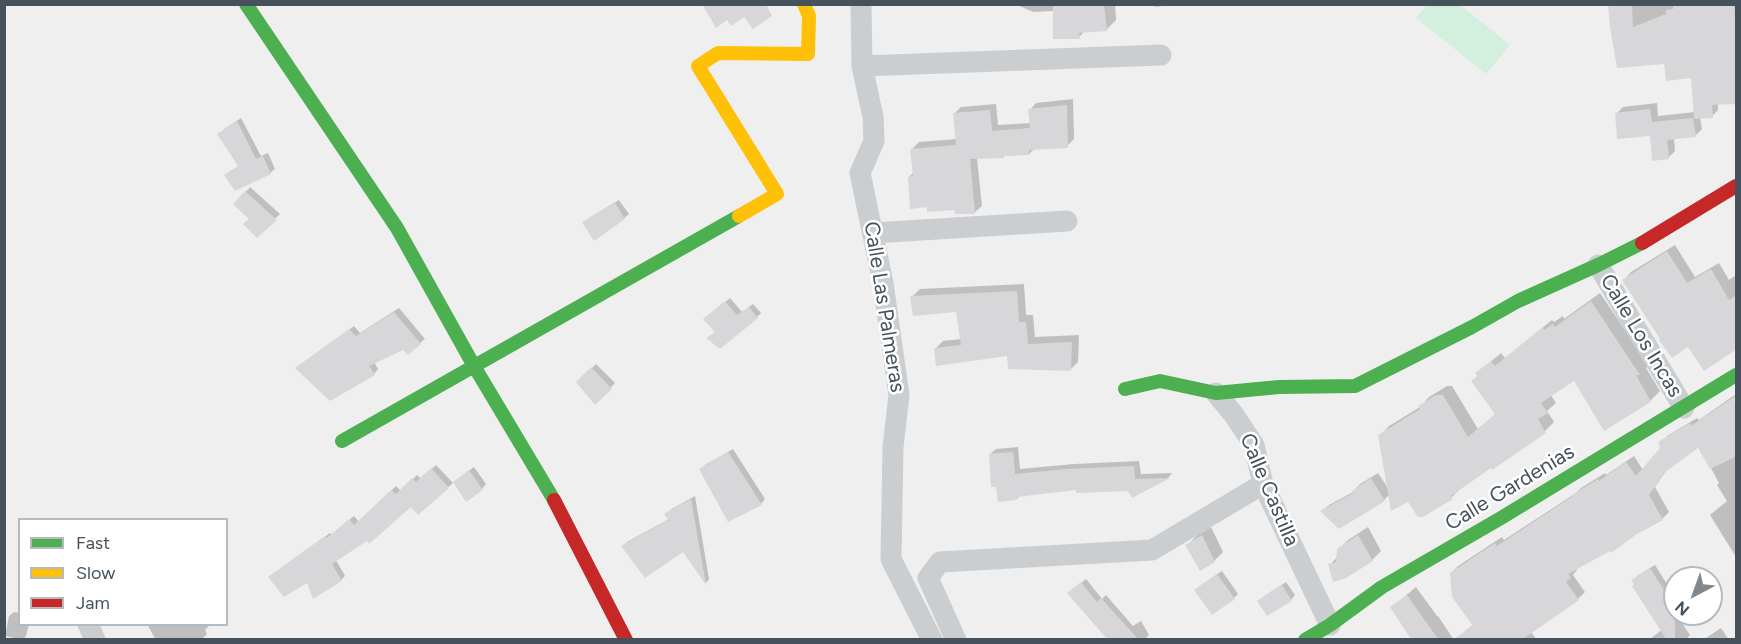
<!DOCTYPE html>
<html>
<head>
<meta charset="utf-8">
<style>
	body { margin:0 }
	#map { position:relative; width:1741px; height:644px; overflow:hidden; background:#f0efef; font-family:Figtree,sans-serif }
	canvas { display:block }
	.frame { position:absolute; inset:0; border:6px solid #45525c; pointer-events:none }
	.legend { position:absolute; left:18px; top:518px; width:210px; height:108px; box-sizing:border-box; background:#fff; border:2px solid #b5babe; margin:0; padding:8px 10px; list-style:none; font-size:18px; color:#45525c }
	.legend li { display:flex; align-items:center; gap:12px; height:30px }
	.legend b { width:30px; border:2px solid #b5babe }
	.north { position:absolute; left:1663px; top:566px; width:60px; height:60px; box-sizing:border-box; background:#fff; border:2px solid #b5babe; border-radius:50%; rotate:221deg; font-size:16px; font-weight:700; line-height:24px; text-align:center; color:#45525c }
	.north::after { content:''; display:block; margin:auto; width:21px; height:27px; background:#81898f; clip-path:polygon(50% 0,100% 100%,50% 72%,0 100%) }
</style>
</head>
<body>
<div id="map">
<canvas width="1741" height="644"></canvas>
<div class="frame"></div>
<ul class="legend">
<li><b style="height:8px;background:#4caf50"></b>Fast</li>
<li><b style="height:8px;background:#ffc107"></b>Slow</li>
<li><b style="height:8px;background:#c62828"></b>Jam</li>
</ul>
<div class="north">N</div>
</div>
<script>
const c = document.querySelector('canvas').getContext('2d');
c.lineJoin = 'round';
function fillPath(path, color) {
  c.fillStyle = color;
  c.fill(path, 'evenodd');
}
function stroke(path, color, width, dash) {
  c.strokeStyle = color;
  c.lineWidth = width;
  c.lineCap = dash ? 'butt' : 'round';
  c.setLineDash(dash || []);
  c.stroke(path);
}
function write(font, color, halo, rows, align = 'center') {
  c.font = font + ' Figtree,sans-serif';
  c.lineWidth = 5;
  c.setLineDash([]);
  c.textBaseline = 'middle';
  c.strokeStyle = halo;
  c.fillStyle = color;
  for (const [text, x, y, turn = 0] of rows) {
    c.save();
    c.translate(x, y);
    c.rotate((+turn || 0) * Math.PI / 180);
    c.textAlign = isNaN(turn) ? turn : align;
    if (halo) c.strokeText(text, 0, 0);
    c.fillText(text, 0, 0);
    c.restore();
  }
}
fillPath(new Path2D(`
	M1427 5H1460L1510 45 1486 74 1416 18Z`), '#d2f0dd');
fillPath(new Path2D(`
	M1015 4H1115L1116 20 1106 30 1085 31 1079 37 1054 11 1033 12Z
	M1155 4H1178L1155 7Z
	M1610 4H1736V102L1718 103V110L1712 116 1700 117 1702 129 1695 136 1674 138 1675 151 1668 158 1651 134 1616 114 1623 107 1657 103 1658 116 1695 112 1693 77 1666 63Z
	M1073 99 1074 139 1067 146 1034 149 1029 154 977 158 982 206 975 212 956 208 928 206 909 177 914 172 912 149 919 142 957 139 954 114 961 107 996 104 998 125 1031 123 1030 110 1036 103Z
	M241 118 261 156 268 153 275 169 270 173 239 165 223 130Z
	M250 187 280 214 257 236 251 219 236 204Z
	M619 200 629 214 624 218H589Z
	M1675 245 1695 277 1719 263 1729 280 1736 275V347L1688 344 1661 339 1624 280 1631 272Z
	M1024 284 1026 315H1033L1035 337 1079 335 1078 362 1070 370 1009 354 935 349 943 341 961 339 957 310 912 297 920 289Z
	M1600 293 1649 365 1646 368 1660 391 1651 400 1604 429 1574 379 1551 395 1556 403 1547 411 1554 422 1545 431 1492 466 1461 488 1452 497 1423 516 1408 500 1390 494 1384 500 1322 511 1329 505 1353 492 1360 484 1378 473 1390 491 1380 436 1389 426 1420 407 1429 397 1447 386H1452L1478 429 1496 414 1477 373 1501 353 1505 358 1552 320 1554 322 1563 316 1564 319Z
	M730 298 742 312 753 304 761 313 757 317 716 331 710 315Z
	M399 308 425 339 408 353 404 348 374 362 378 369 374 374 302 364 354 326 360 333Z
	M596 364 615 383 596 403 578 382Z
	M1736 394V557L1710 515 1727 501 1717 485 1719 483 1699 446 1668 468 1655 487 1669 512 1662 519 1576 568 1577 570 1573 575 1585 592 1578 599 1531 632 1537 640H1458L1465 631 1473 625 1451 573 1458 566 1502 537 1504 540 1576 493 1581 488 1605 473 1606 475 1634 456 1643 470 1662 448 1660 443 1667 436 1697 418 1699 420Z
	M1018 447 1020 469 1074 464 1139 461 1141 474 1172 473 1169 477 1133 496 1129 489 1077 488 1020 495 1017 499 990 454 996 449Z
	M733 449 765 499 761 504 701 469 705 465Z
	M436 465 453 483 418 513 411 505 367 539 336 560 345 576 341 580H308L275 573 330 533 332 535 354 516 359 522 396 486 401 491 417 475 421 479Z
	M474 467 486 484 482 489 459 478Z
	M695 496 709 579 706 583 683 550 623 546 627 542 669 519 666 514 670 510Z
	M1211 527 1223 552 1214 561 1187 546 1196 536Z
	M1368 527 1381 551 1372 560 1330 565 1338 556V550L1348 540Z
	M1655 565 1672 592 1675 590 1676 614 1658 625 1637 576Z
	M1222 571 1238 594 1234 598 1200 586Z
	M1086 579 1102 599 1106 595 1133 626 1141 621 1149 635 1144 640H1109L1069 594Z
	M1286 582 1295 595 1291 600 1263 597Z
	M1416 587 1437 616H1438L1454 640H1412L1391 608Z
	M14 612 20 613V624H29L26 636 23 640 5 636 9 616Z
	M1678 617 1690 635 1685 640H1649Z
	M147 624H209L210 625 205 630 207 634 201 640H156Z
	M1721 628 1729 640H1703Z`), '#0003');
fillPath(new Path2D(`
	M702 4H766L772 16 753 29 744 17 731 26 727 20 716 28Z
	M1053 4H1104L1107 31 1079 33 1080 39H1053Z
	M1608 4H1632L1633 27 1666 14V10L1673 9V4H1734L1737 48V104L1712 105 1713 118 1694 119 1691 78 1666 81 1664 64 1617 68 1610 27Z
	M1067 105 1068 148 1029 150V155L1004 156V158L970 159 975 214H955L954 210 927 212V207L910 209 908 177 913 176 910 149 956 145 953 113 990 110 992 131 1030 128 1028 109Z
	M1650 109 1652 122 1693 118 1696 137 1667 140 1669 159 1652 161 1650 136 1617 139 1615 113Z
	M237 121 256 159 263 156 271 174 235 191 224 175 238 166 217 134Z
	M245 191 277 220 257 238 243 224 249 219 233 204Z
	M615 203 625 219 594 241 582 222Z
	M1667 251 1687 283 1711 269 1729 300 1737 295V349L1704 371 1688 347 1672 358 1659 340 1660 339 1622 280Z
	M1017 291 1019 322H1026L1028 344 1072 342 1071 371 1008 369 1007 356 936 366 934 348 961 345 956 312 913 316 910 296Z
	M725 301 737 315 749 307 758 318 720 349 706 338 715 332 703 319Z
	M1591 301 1640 375H1636L1651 402 1604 431 1574 381 1541 403 1548 413 1538 419 1546 433 1492 470 1491 468 1451 496 1453 499 1423 517H1418L1408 502 1391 511 1378 435 1420 409 1418 406 1436 395H1443L1468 437 1495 414 1471 381 1477 376 1475 373 1491 361 1495 366 1543 327 1544 330 1553 324 1555 327Z
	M394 312 421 344 408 355 403 350 369 366 375 375 330 401 295 368 349 329 356 336Z
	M591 367 612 389 595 405 576 382Z
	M1737 395V456L1710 469 1698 448 1664 473 1649 495 1663 520 1637 534 1611 553 1610 551 1568 574 1571 578 1566 582 1579 600 1523 639H1454L1473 626 1452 597 1450 573 1495 543 1497 546 1573 496 1572 495 1598 479 1599 481 1626 462 1636 476 1660 448 1658 442 1690 423 1691 426Z
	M728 452 762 505 728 522 699 469Z
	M1013 452 1015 474 1067 469 1134 466 1135 479 1170 478 1132 498 1128 491 1076 493V490L1017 497V500L998 502 996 487H991L989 454Z
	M431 468 449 488 418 515 411 507 369 544 367 541 332 564 342 581 313 599 307 583 284 597 268 577 325 536 327 538 349 519 354 525 391 490 396 494 412 478 416 482Z
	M469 470 483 490 466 502 453 482Z
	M1371 478 1385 501 1339 529 1320 511 1353 493 1352 491Z
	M691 499 706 585 683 552 645 578 621 546 668 520 664 514Z
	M1202 535 1215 562 1200 571 1185 545Z
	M1358 535 1373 561 1346 578 1333 582 1328 564 1336 562 1337 549Z
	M1650 568 1667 595 1675 590V639H1666L1632 586 1634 584 1631 580Z
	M1217 574 1235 599 1212 615 1194 590Z
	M1081 582 1097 602 1101 598 1138 639H1107L1067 593Z
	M1282 585 1292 601 1267 616 1257 601Z
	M1407 595 1438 639H1411L1390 607Z`), '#d7d7d9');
stroke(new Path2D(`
	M861 4 862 66 873 117 874 141 860 173 883 283 899 395 893 447 891 559 932 640
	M862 66 1161 55
	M873 233 1067 221
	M1598 265 1684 408
	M1216 393 1234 415 1254 445 1263 484 1330 625
	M88 624 95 640
	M956 640 928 578 940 562 1152 550 1263 484`), '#cbced0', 21);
stroke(new Path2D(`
	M246 4 397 228 474 366 554 500
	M1125 389 1160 381 1216 393 1279 387 1355 386 1472 327 1518 301 1598 265 1642 243
	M342 441 739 216
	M1305 640 1330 625 1382 587 1501 518 1736 375`), '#4caf50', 14);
stroke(new Path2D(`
	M739 216 777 194 698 66 718 53 808 54 809 16 804 4`), '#ffc107', 14);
stroke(new Path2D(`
	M1642 243 1736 186
	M554 500 626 640`), '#c62828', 14);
write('21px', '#45525c', '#fff', [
	["Calle Las Palmeras",884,307,81],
	["Calle Los Incas",1641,336,59],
	["Calle Gardenias",1510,488,-31],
	["Calle Castilla",1269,490,67]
]);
</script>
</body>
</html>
